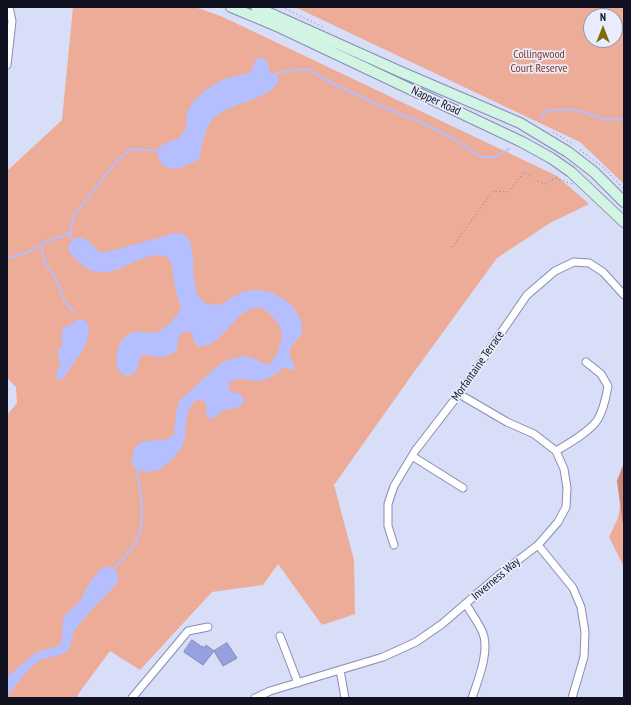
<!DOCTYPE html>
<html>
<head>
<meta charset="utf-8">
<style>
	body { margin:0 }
	#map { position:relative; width:631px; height:705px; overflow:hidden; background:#d9def8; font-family:"PT Sans Narrow",sans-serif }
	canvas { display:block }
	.frame { position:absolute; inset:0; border:8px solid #101221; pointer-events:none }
	.north { position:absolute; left:583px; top:8px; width:40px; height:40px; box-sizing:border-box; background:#e8ecfd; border:1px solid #9295a5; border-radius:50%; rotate:0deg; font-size:11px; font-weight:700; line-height:16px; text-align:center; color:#101221 }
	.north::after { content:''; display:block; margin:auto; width:14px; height:18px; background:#7e6c07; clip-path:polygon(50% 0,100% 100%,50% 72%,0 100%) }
</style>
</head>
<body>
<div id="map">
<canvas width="631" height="705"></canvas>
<div class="frame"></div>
<div class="north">N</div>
</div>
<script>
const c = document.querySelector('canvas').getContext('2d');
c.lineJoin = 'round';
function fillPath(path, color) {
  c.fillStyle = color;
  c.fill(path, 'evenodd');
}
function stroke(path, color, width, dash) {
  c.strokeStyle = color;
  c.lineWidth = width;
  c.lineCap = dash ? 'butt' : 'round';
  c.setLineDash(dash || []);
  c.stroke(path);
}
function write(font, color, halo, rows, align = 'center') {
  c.font = font + ' "PT Sans Narrow",sans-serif';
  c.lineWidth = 3.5;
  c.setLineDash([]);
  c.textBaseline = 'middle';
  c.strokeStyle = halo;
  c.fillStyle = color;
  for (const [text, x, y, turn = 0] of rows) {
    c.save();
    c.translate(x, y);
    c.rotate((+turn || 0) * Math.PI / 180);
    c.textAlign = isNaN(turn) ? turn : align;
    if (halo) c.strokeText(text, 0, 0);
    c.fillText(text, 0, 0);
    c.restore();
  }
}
fillPath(new Path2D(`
	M73 7H195L223 17 557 176 589 204 550 223 497 258 414 372 334 485 354 560 355 614 322 625 278 564 263 585 212 592 140 670 110 651 79 693 77 698H7V415L17 403 16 387 7 378V171L62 120Z
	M295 7H624V184L580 142ZM591 16H615V40H591Z
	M624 485V567L609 537 618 518Z`), '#edac98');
fillPath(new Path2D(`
	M624 462V533L617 481Z`), '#cf8a76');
fillPath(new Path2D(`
	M263 58 267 61 270 72 278 76C278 78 279 80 278 82 273 97 230 104 216 116 204 127 203 144 199 159L197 160C191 163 185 167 179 168 164 172 156 160 158 148 166 141 177 142 184 132 188 127 185 120 187 114 189 104 201 94 208 88 216 83 225 78 234 76 240 75 245 75 251 72L256 59Z
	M176 233C211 233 173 313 222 304 230 300 238 293 247 291 272 285 305 306 302 334 288 349 286 350 296 369L293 370 288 368H284C278 372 271 378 264 380 252 384 239 374 229 383V390L234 393H240C252 409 231 408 223 411 217 414 215 418 209 419L206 416C206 409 209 405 202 400 184 398 187 430 184 441 181 450 175 457 168 463 163 468 156 471 149 472 143 472 137 471 133 465 131 461 132 456 133 453 138 432 164 447 174 434L176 413 179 401 220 364 225 361 242 356 250 357 265 364H270C277 355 280 347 282 336 283 327 269 311 261 308 258 307 254 308 251 309 233 315 224 342 204 346 192 349 195 336 189 331 176 331 179 343 176 352L164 357 160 358 142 354 136 372 128 376C124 375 120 373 118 369 114 361 118 342 125 337 136 328 140 333 152 333 163 333 177 317 181 308L175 288 172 267 170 261 167 257C138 246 109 293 78 261 74 257 68 253 68 246 81 228 89 243 100 252H107Z
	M80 319 86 321C97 339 72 363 64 378L57 380 56 373 60 366 58 354V350L63 345 61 337 63 328Z
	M103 567H110L116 571 118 576V581L113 588 93 608 74 631 69 650C61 656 52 656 43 659 32 663 13 688 7 698V677L35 653 60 645 62 637 63 620 66 614 80 601 90 582Z`), '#b5befe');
stroke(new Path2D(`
	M272 75 287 71 302 69 312 70 320 77 342 88 386 108 425 124 451 137 481 157H496L509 149
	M541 117 546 111C557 109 567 109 578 111 595 114 605 124 624 118
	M70 233 73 243
	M41 246 45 263 57 281 65 302 74 312
	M7 258 26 253 45 242 69 234 74 215 115 163 130 149 159 151
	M111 571C120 562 129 554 135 543 148 521 140 493 137 470V466`), '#b5befe', 2);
const building = new Path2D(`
	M192 640 202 647V646L205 648 206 645 214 651 203 665 184 652Z
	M227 643 237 658 223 666 214 651Z`);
fillPath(building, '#98a1df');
stroke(building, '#8389b1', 1);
const street = new Path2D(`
	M7 65 12 21 9 7
	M556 451C568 444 591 431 598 419 604 409 606 397 608 386L601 374 586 362
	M412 456 463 488
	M394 545 388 526V504L394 486 415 451 459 394 527 295 555 271 574 262 589 263 603 272 624 295
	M538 545 573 588 581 607 585 632 584 657 572 698
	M466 604C471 613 478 622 482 631 491 649 478 680 472 698
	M280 636 298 683
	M340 670 345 698
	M132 698 188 631 208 627
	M255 698 270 691 383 657 416 642 442 624 500 574 538 545 558 522 566 507 567 488 564 469 556 451 534 434 507 422 459 394`);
const secondary = new Path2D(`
	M231 7 279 27 522 142 551 158 571 172 624 222
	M256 7 401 72 520 123 568 152 594 172 624 202`);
stroke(street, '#868cb4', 9);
stroke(secondary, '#868cb4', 12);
stroke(new Path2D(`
	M282 7 325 28
	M553 132 571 143
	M580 150 603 167 624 189
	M538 181 545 184 553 179 556 178 572 184
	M452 247 493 191 508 192 524 172 531 177`), '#74778b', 1, [1, 3]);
stroke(street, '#fff', 7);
stroke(secondary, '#d1f5e2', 10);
write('12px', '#88351b', '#e8ecfd', [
	["Collingwood",539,55],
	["Court Reserve",539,69]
]);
write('12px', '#101221', '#e8ecfd', [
	["Napper Road",436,101,25],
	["Morfantaine Terrace",478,366,-55],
	["Inverness Way",496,579,-40]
]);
</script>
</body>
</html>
